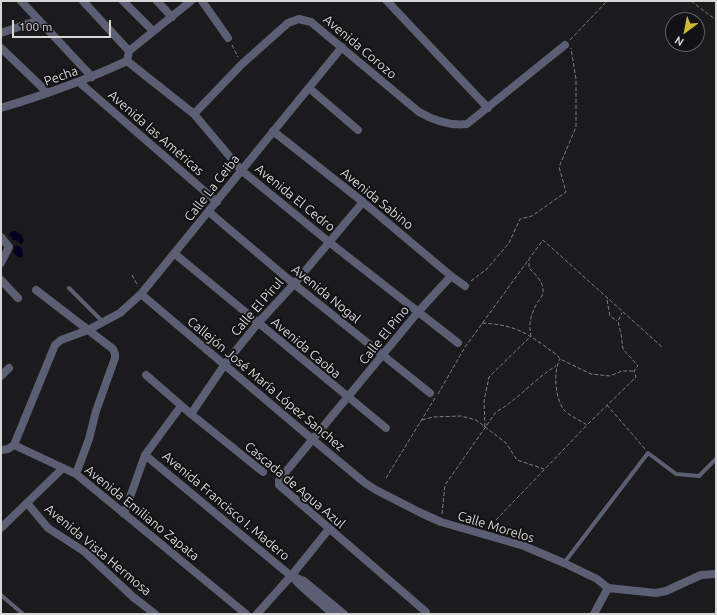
<!DOCTYPE html>
<html>
<head>
<meta charset="utf-8">
<style>
	body { margin:0 }
	#map { position:relative; width:717px; height:615px; overflow:hidden; background:#1b1b1d; font-family:Ubuntu,sans-serif }
	canvas { display:block }
	.frame { position:absolute; inset:0; border:2px solid #d7d7d8; pointer-events:none }
	.north { position:absolute; left:665px; top:12px; width:40px; height:40px; box-sizing:border-box; background:#121214; border:1px solid #616162; border-radius:50%; rotate:212deg; font-size:11px; font-weight:700; line-height:16px; text-align:center; color:#d7d7d8 }
	.north::after { content:''; display:block; margin:auto; width:14px; height:18px; background:#d0b736; clip-path:polygon(50% 0,100% 100%,50% 72%,0 100%) }
	.scale { position:absolute; left:12px; top:20px; width:99px; height:18px; box-sizing:border-box; border:2px solid #d7d7d8; border-top:0; padding-left:5px; font-size:12px; line-height:14px; white-space:nowrap; color:#d7d7d8; -webkit-text-stroke:3px #121214; paint-order:stroke }
</style>
</head>
<body>
<div id="map">
<canvas width="717" height="615"></canvas>
<div class="frame"></div>
<div class="north">N</div>
<div class="scale">100 m</div>
</div>
<script>
const c = document.querySelector('canvas').getContext('2d');
c.lineJoin = 'round';
function fillPath(path, color) {
  c.fillStyle = color;
  c.fill(path, 'evenodd');
}
function stroke(path, color, width, dash) {
  c.strokeStyle = color;
  c.lineWidth = width;
  c.lineCap = dash ? 'butt' : 'round';
  c.setLineDash(dash || []);
  c.stroke(path);
}
function write(font, color, halo, rows, align = 'center') {
  c.font = font + ' Ubuntu,sans-serif';
  c.lineWidth = 4;
  c.setLineDash([]);
  c.textBaseline = 'middle';
  c.strokeStyle = halo;
  c.fillStyle = color;
  for (const [text, x, y, turn = 0] of rows) {
    c.save();
    c.translate(x, y);
    c.rotate((+turn || 0) * Math.PI / 180);
    c.textAlign = isNaN(turn) ? turn : align;
    if (halo) c.strokeText(text, 0, 0);
    c.fillText(text, 0, 0);
    c.restore();
  }
}
fillPath(new Path2D(`
	M15 231C20 233 25 237 23 243L21 244 16 240H12V237L9 236 10 232Z
	M15 246H18L22 248 23 256 21 258 16 256 13 252Z`), '#040021');
stroke(new Path2D(`
	M691 1 716 20
	M570 40 607 1
	M232 45 238 57
	M132 275 138 286
	M471 281 487 269 509 243 520 219 532 216 566 192 559 167 576 127V79L571 48
	M607 300 610 316 617 321
	M482 323C519 325 529 335 557 355L560 359 591 374 610 376 622 371H634
	M438 394 465 347 543 240 662 347
	M607 405 645 449
	M422 420 433 417 461 416 476 420 506 443 517 460 544 469
	M588 424 636 377 634 371 638 366 623 349 621 334 618 321 622 313
	M485 427 484 401 489 377 531 336C528 323 531 315 537 303 539 300 543 296 543 292 544 282 535 274 529 268V260
	M386 478 435 398
	M442 514 445 485 496 412C518 400 534 379 556 366
	M496 520 587 425C581 421 568 415 564 410 555 398 553 371 560 359`), '#808082', 1, [4, 2]);
stroke(new Path2D(`
	M69 288 103 322
	M564 563 648 453 676 474 699 476 716 459
	M1 595 23 614`), '#5c5f73', 4);
stroke(new Path2D(`
	M21 1 92 77
	M83 1 129 51
	M123 1 153 31
	M157 1 172 17
	M202 1 228 38
	M387 1 488 108
	M1 33 39 20
	M1 48 48 93
	M127 61 194 114 241 170 329 242 458 343
	M127 61 129 51 191 1
	M79 82 217 202
	M309 88 358 130
	M1 108C44 95 86 80 127 61
	M194 114 242 64 288 23 299 19 311 22 419 112C433 120 451 126 467 124L565 45
	M273 131 363 202 451 276 465 286
	M209 212 294 284 430 393
	M1 237 9 247 1 263
	M175 254 386 428
	M1 280 18 298
	M36 290 113 349 115 354V358L96 411 89 439 76 474
	M141 294 312 439 365 483 376 490 421 513 441 522 524 546 564 563 597 579 608 588
	M146 375 191 414 263 472
	M1 376 9 368
	M191 414 225 364 258 323 294 284 363 202
	M14 445 55 345 61 340 88 330 120 313 141 294 342 47
	M14 445 76 474 246 614
	M1 450 8 449 14 445
	M145 455 291 576 301 586 333 614
	M27 503 48 528 85 552 133 597 155 614
	M124 514 145 455 181 406
	M1 528 63 468
	M294 577 304 581 344 614
	M608 588 656 593 666 591 701 575 716 574
	M257 614 291 576 329 529
	M426 614V612L279 485V480L418 312 451 276
	M594 614 608 588`), '#5c5f73', 8);
write('13px', '#d7d7d8', '#121214', [
	["Avenida Corozo",360,47,40],
	["Pecha",61,76,-20],
	["Avenida las Américas",156,133,41],
	["Calle La Ceiba",212,188,-52],
	["Avenida El Cedro",295,198,39],
	["Avenida Sabino",377,199,39],
	["Avenida Nogal",326,294,39],
	["Calle El Pirul",257,307,-49],
	["Calle El Pino",384,335,-51],
	["Avenida Caoba",306,348,40],
	["Callejón José María López Sanchez",266,384,40],
	["Cascada de Agua Azul",295,485,40],
	["Avenida Francisco I. Madero",226,506,40],
	["Avenida Emiliano Zapata",142,513,39],
	["Calle Morelos",496,527,17],
	["Avenida Vista Hermosa",98,550,40]
]);
</script>
</body>
</html>
